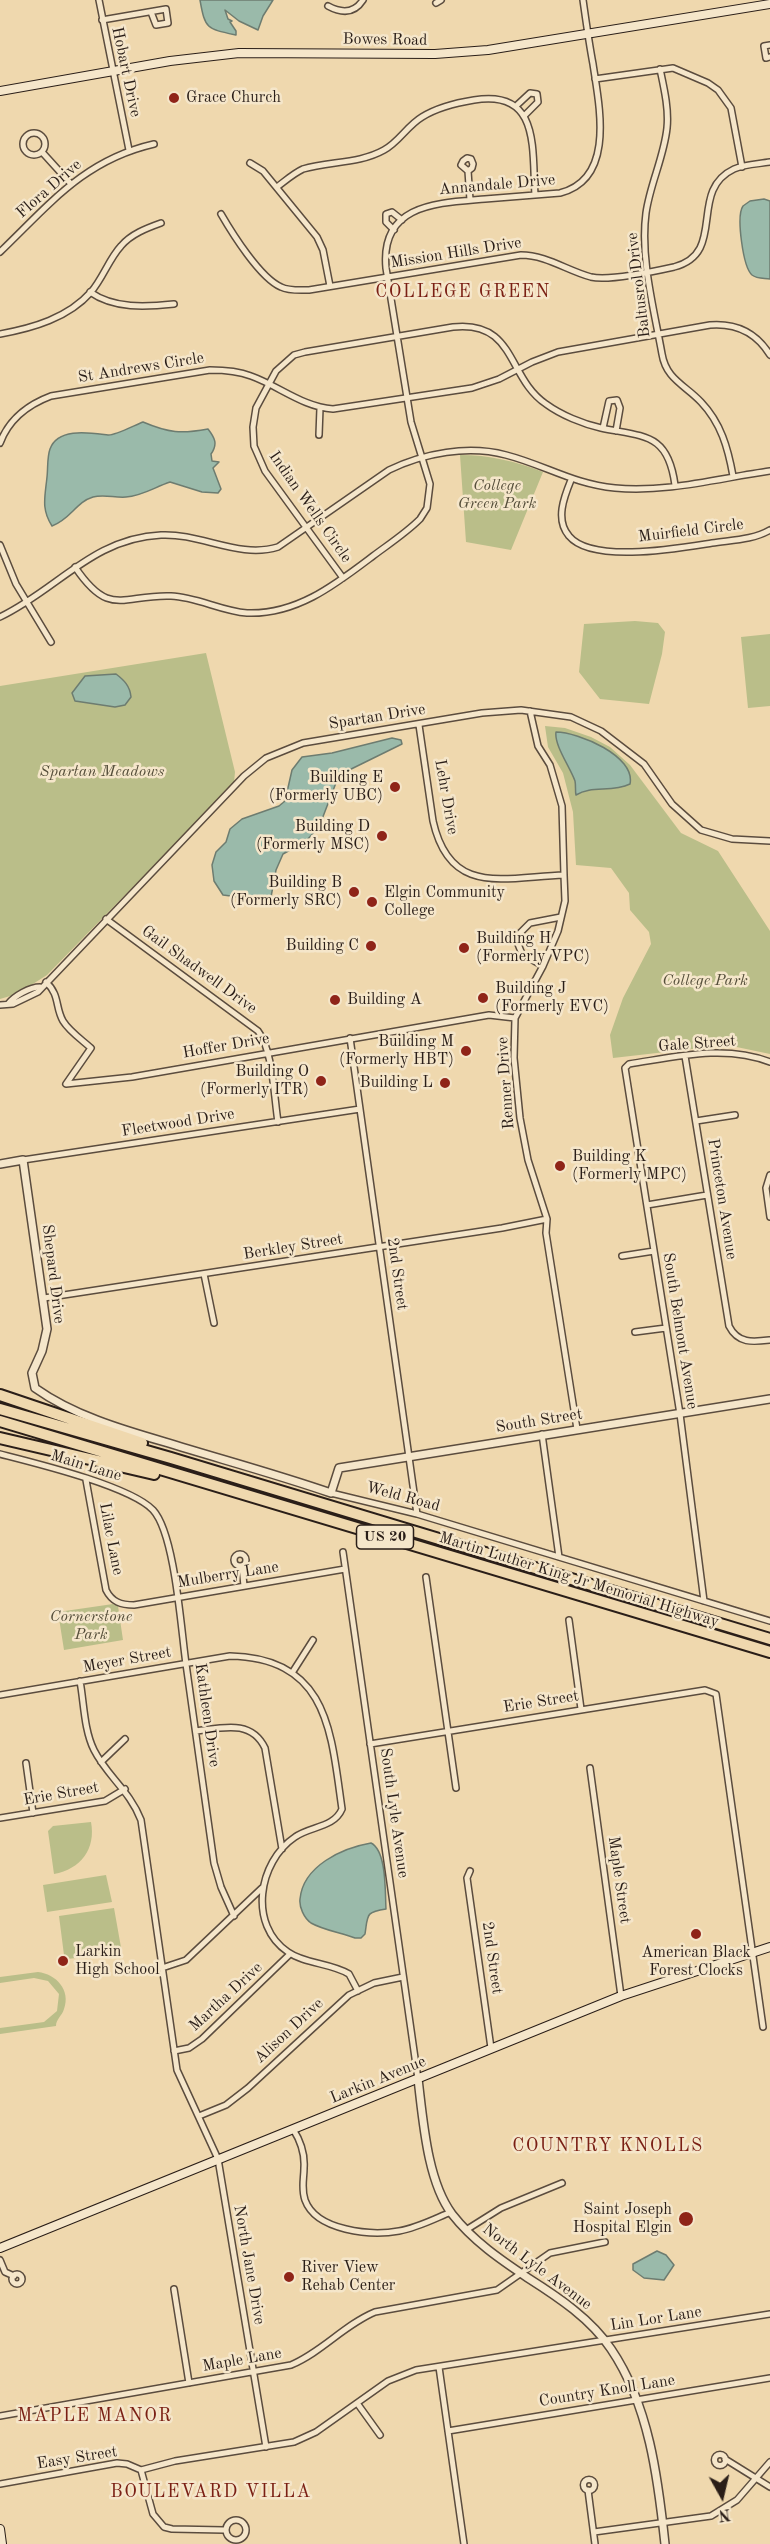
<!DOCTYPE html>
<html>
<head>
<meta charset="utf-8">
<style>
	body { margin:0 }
	#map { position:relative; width:770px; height:2544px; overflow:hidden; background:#efd8ae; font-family:"Old Standard TT",serif }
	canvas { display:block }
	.north { position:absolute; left:692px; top:2466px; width:60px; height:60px; -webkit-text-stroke:4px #f5e6ca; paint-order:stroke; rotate:172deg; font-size:16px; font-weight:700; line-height:24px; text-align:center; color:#2a1e18 }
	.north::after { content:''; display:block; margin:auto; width:21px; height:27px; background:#2a1e18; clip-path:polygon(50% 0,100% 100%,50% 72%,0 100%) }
</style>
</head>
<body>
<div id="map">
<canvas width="770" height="2544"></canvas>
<div class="north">N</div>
</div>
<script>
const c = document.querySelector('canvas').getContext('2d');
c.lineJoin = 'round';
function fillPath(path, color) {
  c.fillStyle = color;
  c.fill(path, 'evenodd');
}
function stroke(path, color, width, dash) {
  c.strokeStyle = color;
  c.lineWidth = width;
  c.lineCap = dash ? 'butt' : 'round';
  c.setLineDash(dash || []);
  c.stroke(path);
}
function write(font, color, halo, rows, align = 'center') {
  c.font = font + ' "Old Standard TT",serif';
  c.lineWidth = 5;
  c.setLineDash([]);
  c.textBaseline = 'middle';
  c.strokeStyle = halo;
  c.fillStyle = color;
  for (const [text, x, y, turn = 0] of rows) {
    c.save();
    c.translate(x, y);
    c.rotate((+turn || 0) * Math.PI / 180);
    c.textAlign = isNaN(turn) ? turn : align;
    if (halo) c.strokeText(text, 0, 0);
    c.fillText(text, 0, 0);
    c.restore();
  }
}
fillPath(new Path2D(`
	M460 455C489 455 515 461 543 472L511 550 466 542Z
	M635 621 658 623 665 632 662 654 649 704 600 699 579 672 584 624Z
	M770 634V706L748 708 741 637Z
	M206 653 235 772 234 783 47 975 17 994 0 999V686Z
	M545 726 565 728 591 737 610 747 630 765 681 833 718 851 770 931V1054L727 1045 613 1058 610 1035 623 998 651 944 649 932 630 910 629 893 611 868 576 865 573 812 563 773 548 747Z
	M113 1604 118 1606 123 1640 64 1650 58 1612Z
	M91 1822C96 1849 81 1869 54 1874L48 1831 53 1826Z
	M106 1875 112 1902 47 1912 43 1885Z
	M114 1908 122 1953 67 1959 64 1955 59 1916Z
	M38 1972C56 1974 71 1990 64 2009 62 2016 56 2019 56 2026L0 2034V2028L44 2022 57 2011 59 1994 48 1981 34 1978 0 1983V1977Z`), '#babe89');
const water = new Path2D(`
	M200 0H273L263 16 258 30 239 21 225 10 228 19 232 21 230 22 236 31V35C207 29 205 29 200 0Z
	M764 199 770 201V279C764 278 757 279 752 275 743 267 736 216 743 206L750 201Z
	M143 422C169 433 181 434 208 429 215 438 218 444 211 454L212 461 219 462 213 468 221 489 218 493 202 492 170 482C155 487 142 496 126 497 115 498 104 494 93 497 76 502 71 519 52 526 41 509 45 497 47 477 48 469 47 457 50 449 58 427 91 433 108 435 114 436 135 425 143 422Z
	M116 674C124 680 130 686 131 697L125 705 115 707 75 701 72 693 85 676Z
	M556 732C578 732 636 756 630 784 611 793 592 785 576 795 575 791 576 786 575 781 570 767 554 745 556 732Z
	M392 738 401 740 402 744 339 775 319 827 306 841 283 854 276 870 271 897 262 900 223 895 214 881 212 865 216 852 226 842 230 829 242 819 279 806 285 801 292 770 302 757 332 753Z
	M371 1843C387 1851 385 1893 386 1909 365 1912 368 1915 365 1934L361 1938H355C342 1933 323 1930 311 1923 304 1918 299 1907 300 1899 303 1866 342 1848 371 1843Z
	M657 2251 666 2255 674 2265 664 2280 644 2278 633 2270V2264Z`);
fillPath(water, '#9abaaa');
stroke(water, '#6d7c70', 1.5);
const minor = new Path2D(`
	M99 0 129 150
	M436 3 441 0
	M328 6C341 13 354 14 363 0
	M102 20 166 9 168 23 156 25 151 12
	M770 45 764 46 766 58 770 57
	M660 69C664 88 669 109 667 128 664 157 650 184 646 213 640 258 654 309 662 354 666 379 685 385 701 402 721 423 728 448 733 476
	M595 79 673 68 708 83 718 90 731 108 742 167
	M516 106 530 93 537 94 538 102 525 115
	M23 144a11 11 0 1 1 22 0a11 11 0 1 1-22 0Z
	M42 152 71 184
	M250 163 263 171 317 237 323 250 330 286
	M468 171 461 165 463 161 467 158 471 159 473 164 472 168 468 171 470 200
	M277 187C285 181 294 173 303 169 329 161 359 164 384 150 399 142 407 126 422 117 438 107 455 103 474 100 540 89 532 148 535 195
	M221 214C232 233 260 278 281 287 289 291 299 290 309 290L521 255C546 255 568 271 591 277 608 281 656 271 674 267 728 253 687 191 734 169 745 164 758 164 770 162
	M394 230 386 222V214L392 212 402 220
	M0 252C50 204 84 160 154 144
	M90 292C114 309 146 307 174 304
	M0 334C33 328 68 318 91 292 103 278 109 259 121 246 131 234 147 228 161 223
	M603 428 609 401 617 400 620 408 616 431
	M319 435 320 408
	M0 443C9 419 27 405 51 396L210 370C224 370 238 371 251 376 279 386 303 407 333 409L472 388 499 379 532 362 558 352 710 325C736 323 756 332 770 355
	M571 480C564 497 555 520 569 536 592 564 680 548 712 543 731 540 753 540 770 530
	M0 545 16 584 51 642
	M75 567C110 619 123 594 171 596 197 597 221 611 247 613 297 615 336 584 373 556 389 544 406 533 420 519L427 508 430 484 411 422 386 268C380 203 439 203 485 199 510 197 535 195 560 193 616 179 599 105 593 64 589 43 586 21 583 0
	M343 578 265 471 254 446 253 427 256 408 276 371 294 355 305 352 453 327C516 320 507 378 546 404 561 415 583 424 601 428 645 437 668 433 675 485
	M0 617C57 590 93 538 161 535 201 533 239 559 278 547L389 470C424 453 468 445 506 455 545 465 573 484 615 488 666 493 720 478 770 471
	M530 711 538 746 550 765 562 806 564 875 565 901 558 931 543 966 515 1018 514 1058 520 1118 528 1160 547 1219 546 1233 577 1429
	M419 725 433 821C450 897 504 877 564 875
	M106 919 258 1031C273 1050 274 1097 278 1122
	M543 966 522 954 518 944 520 933 530 923 561 917
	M46 982C60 995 55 1007 63 1021 69 1031 82 1040 91 1048L66 1084 132 1077 489 1015 515 1018
	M8 1004C14 996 30 987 40 987
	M0 1005 13 1004 38 992 244 776 266 758 303 743 482 713 521 710 571 717 601 731 644 764 672 804 701 830 732 839 770 841
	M350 1038 417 1514
	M685 1056 729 1326C738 1344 753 1342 770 1340
	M696 1121 735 1115
	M23 1160 360 1109
	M770 1175 766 1188 770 1217
	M647 1205 707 1195
	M622 1256 654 1251
	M204 1274 214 1323
	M44 1298 502 1228 547 1219
	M635 1332 666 1328
	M542 1434 559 1557
	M0 1454C35 1463 130 1486 153 1510 175 1534 181 1629 186 1664 196 1731 205 1797 214 1863L221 1887 234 1916
	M86 1480 106 1590C112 1602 121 1605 134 1605L345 1569
	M331 1493 417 1514 770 1621
	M343 1552 418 2079
	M234 1560a6 6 0 1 1 12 0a6 6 0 1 1-12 0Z
	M242 1566 244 1586
	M426 1577 456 1788
	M704 1601 680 1414 625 1068 629 1064C675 1057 725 1044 770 1062
	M569 1620 581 1709
	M292 1673 313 1640
	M80 1681C84 1703 84 1730 94 1750 107 1776 130 1791 141 1820L177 2070 218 2159 266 2447
	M0 1695 230 1656C329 1658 331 1733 342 1809 334 1828 310 1826 295 1837 258 1862 248 1925 288 1952 305 1964 331 1963 349 1974L358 1991
	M196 1731C222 1728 251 1719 265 1748L282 1849
	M370 1744 705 1690 716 1694 763 2027
	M101 1762 125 1739
	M26 1763 33 1813
	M590 1768 621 1996
	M0 1818 105 1801 125 1789
	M470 1871 467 1878 491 2048
	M162 1968 186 1960 262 1888
	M174 2051 189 2048 202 2039 290 1954
	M199 2116 226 2105 248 2088 349 1995 374 1983 403 1977
	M293 2129C300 2140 305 2154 304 2168 304 2179 301 2188 305 2200 316 2231 371 2236 399 2231 417 2228 434 2219 451 2212
	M466 2230 501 2208 562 2183
	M0 2260 5 2272 14 2276
	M12 2279a5 5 0 1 1 10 0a5 5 0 1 1-10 0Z
	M174 2289 189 2383
	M439 2367 464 2544
	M357 2403 380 2435
	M0 2416 291 2365C322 2352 344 2325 375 2312L497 2290 550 2253 605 2242
	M448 2431 770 2378
	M714.5 2460a5.5 5.5 0 1 1 11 0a5.5 5.5 0 1 1-11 0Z
	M725 2459 770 2487
	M141 2470 175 2461 294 2442 316 2432 388 2381 416 2370 770 2314
	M583.5 2485a5.5 5.5 0 1 1 11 0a5.5 5.5 0 1 1-11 0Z
	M0 2484 117 2463 127 2464 141 2470 153 2514 164 2527 172 2529 224 2530
	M588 2490 595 2544
	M226 2530a10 10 0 1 1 20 0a10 10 0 1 1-20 0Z
	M594 2532 711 2516 737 2500 770 2462`);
const tertiary = new Path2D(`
	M0 1164 23 1160 47 1329 42 1351 32 1373 35 1388C73 1415 120 1429 165 1442 220 1459 276 1474 331 1493L339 1468 770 1399
	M418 2079C423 2119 427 2181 452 2214 473 2241 501 2260 528 2278 558 2297 591 2319 611 2349 649 2405 658 2478 665 2544`);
const secondary = new Path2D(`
	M0 91 170 61 239 53 435 54 488 50 770 4
	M0 2248 621 1996 770 1947
	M0 2529 2 2544`);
const motorway = new Path2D(`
	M0 1395 142 1443
	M0 1409 171 1458 770 1639
	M0 1421 770 1652
	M0 1438 154 1474`);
stroke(minor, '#5b4c3e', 8);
stroke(tertiary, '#5b4c3e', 10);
stroke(secondary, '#2a1e18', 10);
stroke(motorway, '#2a1e18', 14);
stroke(minor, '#f5e6ca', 5);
stroke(tertiary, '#f5e6ca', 7);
stroke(secondary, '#f5e6ca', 8);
stroke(motorway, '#efd8ae', 10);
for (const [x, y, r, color] of [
	[174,98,6,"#8f2418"],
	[395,787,6,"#8f2418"],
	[382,836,6,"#8f2418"],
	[354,892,6,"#8f2418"],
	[372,902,6,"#8f2418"],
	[371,946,6,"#8f2418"],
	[464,948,6,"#8f2418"],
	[483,998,6,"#8f2418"],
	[335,1000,6,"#8f2418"],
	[466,1051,6,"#8f2418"],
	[321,1081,6,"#8f2418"],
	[445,1083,6,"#8f2418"],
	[560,1166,6,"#8f2418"],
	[696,1934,6,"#8f2418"],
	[63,1961,6,"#8f2418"],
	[686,2219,8,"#8f2418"],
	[289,2277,6,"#8f2418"]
]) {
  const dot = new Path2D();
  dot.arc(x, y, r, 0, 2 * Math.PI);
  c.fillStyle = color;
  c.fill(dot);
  stroke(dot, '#f5e6ca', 2);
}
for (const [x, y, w] of [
	[385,1537,57]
]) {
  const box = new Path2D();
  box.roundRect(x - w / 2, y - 12, w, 24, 4.5);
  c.fillStyle = '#f5e6ca';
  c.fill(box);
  stroke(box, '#2a1e18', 1.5);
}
write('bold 15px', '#2a1e18', null, [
	["US 20",385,1537]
]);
write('16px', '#2a1e18', '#f5e6ca', [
	["Bowes Road",385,40,1],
	["Hobart Drive",126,72,78],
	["Annandale Drive",497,185,-5],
	["Flora Drive",49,189,-41],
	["Mission Hills Drive",456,253,-9],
	["Baltusrol Drive",639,285,-97],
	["St Andrews Circle",141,368,-9],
	["Indian Wells Circle",310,507,55],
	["Muirfield Circle",691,531,-7],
	["Spartan Drive",377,717,-9],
	["Lehr Drive",446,797,80],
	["Gail Shadwell Drive",199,970,36],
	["Gale Street",697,1044,-4],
	["Hoffer Drive",226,1046,-10],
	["Renner Drive",506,1083,-94],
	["Fleetwood Drive",178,1123,-9],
	["Princeton Avenue",722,1199,81],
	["Berkley Street",293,1247,-9],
	["Shepard Drive",53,1274,83],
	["2nd Street",397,1274,82],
	["South Belmont Avenue",680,1331,81],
	["South Street",539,1421,-9],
	["Main Lane",86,1466,17],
	["Weld Road",403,1497,15],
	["Lilac Lane",111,1539,79],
	["Mulberry Lane",228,1575,-9],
	["Martin Luther King Jr Memorial Highway",579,1580,17],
	["Meyer Street",127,1660,-10],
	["Erie Street",541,1702,-9],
	["Kathleen Drive",207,1715,82],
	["Erie Street",61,1794,-10],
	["South Lyle Avenue",394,1813,82],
	["Maple Street",619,1880,82],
	["2nd Street",492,1958,82],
	["Martha Drive",226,1997,-43],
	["Alison Drive",289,2031,-43],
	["Larkin Avenue",378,2080,-22],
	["North Jane Drive",249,2265,80],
	["North Lyle Avenue",537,2267,37],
	["Lin Lor Lane",656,2319,-9],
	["Maple Lane",242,2360,-10],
	["Country Knoll Lane",607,2391,-9],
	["Easy Street",77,2458,-9]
]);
write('16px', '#2a1e18', '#f5e6ca', [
	["Grace Church",186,98],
	["Building E",383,778,"right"],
	["(Formerly UBC)",383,796,"right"],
	["Building D",370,827,"right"],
	["(Formerly MSC)",370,845,"right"],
	["Building B",342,883,"right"],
	["(Formerly SRC)",342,901,"right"],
	["Elgin Community",384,893],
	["College",384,911],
	["Building H",476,939],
	["(Formerly VPC)",476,957],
	["Building C",359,946,"right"],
	["Building J",495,989],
	["(Formerly EVC)",495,1007],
	["Building A",347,1000],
	["Building M",454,1042,"right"],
	["(Formerly HBT)",454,1060,"right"],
	["Building O",309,1072,"right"],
	["(Formerly ITR)",309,1090,"right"],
	["Building L",433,1083,"right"],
	["Building K",572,1157],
	["(Formerly MPC)",572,1175],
	["Larkin",75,1952],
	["High School",75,1970],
	["American Black",696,1953,"center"],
	["Forest Clocks",696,1971,"center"],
	["Saint Joseph",672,2210,"right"],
	["Hospital Elgin",672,2228,"right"],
	["River View",301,2268],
	["Rehab Center",301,2286]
], 'left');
write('italic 16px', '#554e3a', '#f5e6ca', [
	["College",497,486],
	["Green Park",497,504],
	["Spartan Meadows",102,772],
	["College Park",705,981],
	["Cornerstone",91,1617],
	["Park",91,1635]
]);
c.letterSpacing = '1.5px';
write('18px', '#7a1f14', '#f5e6ca', [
	["COLLEGE GREEN",463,292],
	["COUNTRY KNOLLS",608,2146],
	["MAPLE MANOR",95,2416],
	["BOULEVARD VILLA",211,2492]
]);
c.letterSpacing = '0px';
</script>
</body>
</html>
